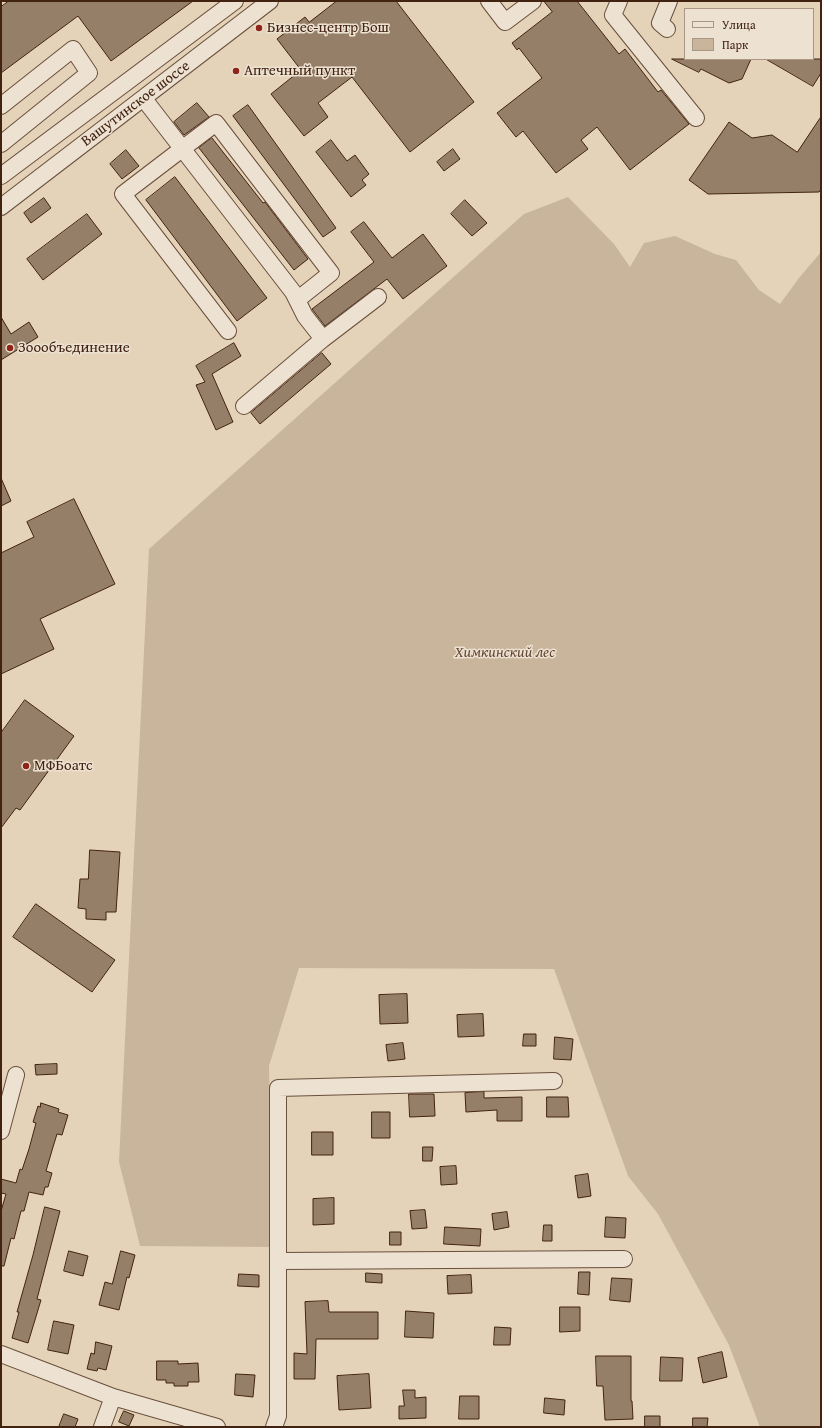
<!DOCTYPE html>
<html>
<head>
<meta charset="utf-8">
<style>
	body { margin:0 }
	#map { position:relative; width:822px; height:1428px; overflow:hidden; background:#e4d3b9; font-family:"Gentium Book Plus",serif }
	canvas { display:block }
	.frame { position:absolute; inset:0; border:2px solid #422311; pointer-events:none }
	.legend { position:absolute; left:684px; top:8px; width:130px; height:52px; box-sizing:border-box; background:#ede2d2; border:1px solid #a99685; margin:0; padding:5px 7px; list-style:none; font-size:12px; color:#422311 }
	.legend li { display:flex; align-items:center; gap:8px; height:20px }
	.legend b { width:20px; border:1px solid #a99685 }
</style>
</head>
<body>
<div id="map">
<canvas width="822" height="1428"></canvas>
<div class="frame"></div>
<ul class="legend">
<li><b style="height:5px;background:#ede2d2"></b>Улица</li>
<li><b style="height:11px;background:#c8b59c"></b>Парк</li>
</ul>
</div>
<script>
const c = document.querySelector('canvas').getContext('2d');
c.lineJoin = 'round';
function fillPath(path, color) {
  c.fillStyle = color;
  c.fill(path, 'evenodd');
}
function stroke(path, color, width, dash) {
  c.strokeStyle = color;
  c.lineWidth = width;
  c.lineCap = dash ? 'butt' : 'round';
  c.setLineDash(dash || []);
  c.stroke(path);
}
function write(font, color, halo, rows, align = 'center') {
  c.font = font + ' "Gentium Book Plus",serif';
  c.lineWidth = 3;
  c.setLineDash([]);
  c.textBaseline = 'middle';
  c.strokeStyle = halo;
  c.fillStyle = color;
  for (const [text, x, y, turn = 0] of rows) {
    c.save();
    c.translate(x, y);
    c.rotate((+turn || 0) * Math.PI / 180);
    c.textAlign = isNaN(turn) ? turn : align;
    if (halo) c.strokeText(text, 0, 0);
    c.fillText(text, 0, 0);
    c.restore();
  }
}
fillPath(new Path2D(`
	M568 197 614 244 630 267 644 243 675 236 715 254 736 260 759 290 780 304 799 278 821 252V1427H760L729 1345 658 1214 628 1176 554 969 299 968 269 1066 272 1247 140 1246 119 1162 149 549 524 214Z`), '#c8b59c');
const building = new Path2D(`
	M9 1H193L111 61 78 16 1 73V7Z
	M337 1H396L474 102 410 152 352 77 318 103 328 117 304 136 271 94 301 70 277 39 305 17 309 22Z
	M544 1H577L619 54 625 49 658 92 661 90 689 124 630 170 597 127 581 140 588 149 556 173 523 131 516 137 497 113 542 78 519 48 517 50 512 43 552 12Z
	M672 59H751L742 79 729 83 701 69 699 72Z
	M766 59H821V73L813 86Z
	M197 103 209 117 184 135 174 122Z
	M248 105 336 228 323 237 233 116Z
	M821 117V189L819 192 708 194 689 180 729 122 752 138 772 135 797 152Z
	M212 138 263 203 265 202 308 259 294 270 199 148Z
	M331 140 347 161 355 155 369 174 362 180 366 185 351 197 316 152Z
	M453 149 460 159 444 171 437 162Z
	M126 150 139 166 122 179 110 164Z
	M175 177 267 298 237 321 146 200Z
	M44 198 51 208 31 223 24 213Z
	M465 200 487 223 472 236 451 214Z
	M87 214 102 234 43 280 27 259Z
	M364 222 392 258 423 234 447 266 403 299 387 279 325 326 312 309 374 262 351 232Z
	M1 317 11 334 29 322 38 337 1 360Z
	M234 343 241 356 212 374 233 422 216 430 196 385 205 382 196 366Z
	M322 353 331 364 260 424 251 413Z
	M1 478 11 501 1 506Z
	M74 499 115 584 40 619 54 649 1 674V553L34 537 27 522Z
	M25 700 74 736 20 810 16 808 1 828V733Z
	M90 850 120 852 116 912H106V920L86 919V909L78 908 80 879H88Z
	M36 904 115 960 92 992 13 937Z
	M407 994 408 1023 380 1024 379 995Z
	M483 1014 484 1036 458 1037 457 1015Z
	M524 1034H536V1046H523Z
	M555 1037 573 1039 571 1060 554 1059Z
	M403 1043 405 1059 388 1061 386 1045Z
	M57 1064V1074L36 1075 35 1065Z
	M484 1092V1098L522 1097V1121H497V1110L466 1112 465 1093Z
	M409 1094H434L435 1116 410 1117Z
	M547 1097H568L569 1117H547Z
	M41 1103 59 1109 58 1112 68 1115 62 1135 57 1134 53 1147 46 1171 52 1173 48 1187H45L43 1195 29 1192 24 1211H21L14 1239 11 1238 4 1266H1V1211L6 1194 1 1193V1179L16 1183 20 1169 22 1170 29 1149 36 1123 33 1122 38 1106 40 1107Z
	M372 1112H390V1138H372Z
	M312 1132H333V1155H312Z
	M423 1147H433L432 1161H423Z
	M456 1166 457 1184 441 1185 440 1167Z
	M588 1174 591 1196 578 1198 575 1176Z
	M334 1198V1224L313 1225V1199Z
	M45 1207 60 1211 37 1299 41 1300 28 1343 12 1338 19 1312H17L33 1255Z
	M425 1210 427 1228 412 1229 410 1211Z
	M507 1212 509 1227 494 1230 492 1214Z
	M606 1217 626 1218 625 1238 605 1237Z
	M544 1225H552V1241H543Z
	M445 1227 481 1229 480 1246 444 1244Z
	M390 1232H401V1245H390Z
	M69 1251 88 1256 83 1276 64 1271Z
	M121 1251 135 1255 129 1278 127 1277 119 1310 99 1305 105 1282 112 1284Z
	M579 1272H590L589 1295 578 1294Z
	M366 1273 382 1274V1283L366 1282Z
	M239 1274 259 1275V1287L238 1286Z
	M471 1275 472 1293 448 1294 447 1276Z
	M612 1278 632 1279 630 1302 610 1300Z
	M328 1301 329 1312H378V1339H316L315 1379H294V1353L307 1354 305 1302Z
	M560 1307H580V1331L560 1332Z
	M406 1311 434 1313 433 1338 405 1337Z
	M54 1321 74 1325 68 1354 48 1350Z
	M495 1327 511 1328 510 1345H494Z
	M96 1342 112 1346 106 1370 98 1368 97 1371 87 1369 91 1353 94 1354Z
	M722 1352 727 1377 703 1383 698 1358Z
	M596 1356H631V1401H632L633 1419 605 1420 603 1386H597Z
	M661 1357 683 1358 682 1381H660Z
	M157 1361H178V1364L198 1363 199 1382H188V1386H174V1383H166V1380H157Z
	M236 1374 255 1375 253 1397 235 1395Z
	M369 1374 371 1408 339 1410 337 1376Z
	M403 1390H415V1398L426 1397V1418L399 1419V1406H404Z
	M460 1396H479V1419H459Z
	M545 1398 565 1400 564 1415 544 1413Z
	M124 1411 134 1415 129 1426 119 1422Z
	M64 1414 78 1419 75 1427H59Z
	M645 1416H660V1427H645Z
	M693 1418H708L707 1427H693Z`);
fillPath(building, '#967f68');
stroke(building, '#422311', 1);
const minor = new Path2D(`
	M489 1 505 22 533 1
	M619 1 613 15 696 118
	M667 29 660 23 669 1
	M144 99 293 292 305 316 323 339 378 297
	M1 106 73 49 89 73 1 144
	M1 176 235 1
	M1 207 270 1
	M228 331 123 194 216 123 331 273 297 300
	M244 406 323 339
	M1 1131 16 1075
	M278 1261 624 1259
	M1 1354 113 1397 217 1427
	M102 1427 113 1397
	M274 1427 278 1416V1088L554 1081`);
stroke(minor, '#6a4f3b', 18);
stroke(minor, '#ede2d2', 16);
for (const [x, y, r, color] of [
	[259,28,4,"#8f2418"],
	[236,71,4,"#8f2418"],
	[10,348,4,"#8f2418"],
	[26,766,4,"#8f2418"]
]) {
  const dot = new Path2D();
  dot.arc(x, y, r, 0, 2 * Math.PI);
  c.fillStyle = color;
  c.fill(dot);
  stroke(dot, '#ede2d2', 1.5);
}
write('15px', '#422311', '#ede2d2', [
	["Бизнес-центр Бош",267,28],
	["Аптечный пункт",244,71],
	["Зоообъединение",18,348],
	["МФБоатс",34,766]
], 'left');
write('15px', '#422311', '#ede2d2', [
	["Вашутинское шоссе",136,104,-37]
]);
write('italic 15px', '#644834', '#ede2d2', [
	["Химкинский лес",505,653]
]);
</script>
</body>
</html>
